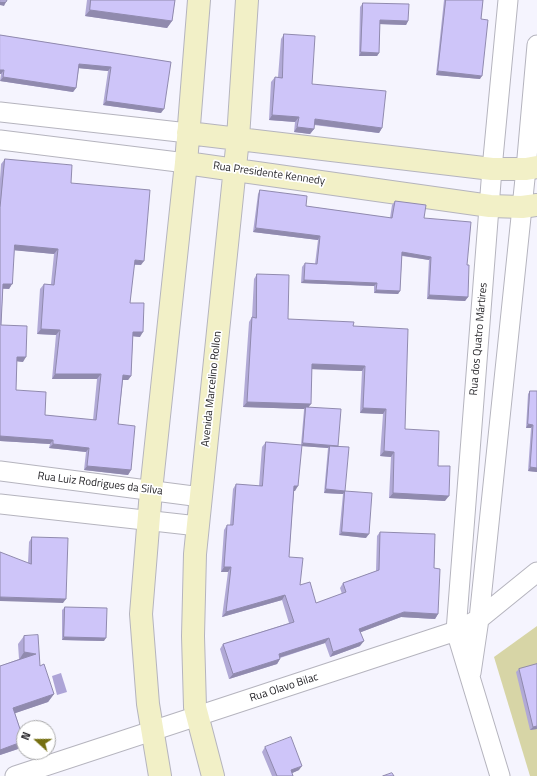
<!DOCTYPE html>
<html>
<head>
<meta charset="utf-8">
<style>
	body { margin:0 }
	#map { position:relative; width:537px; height:776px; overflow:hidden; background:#f5f4fe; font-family:"Titillium Web",sans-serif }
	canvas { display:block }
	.north { position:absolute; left:16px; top:720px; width:40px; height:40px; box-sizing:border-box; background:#fff; border:1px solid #a8a8a9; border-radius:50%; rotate:291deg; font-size:11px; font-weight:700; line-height:16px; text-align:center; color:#262529 }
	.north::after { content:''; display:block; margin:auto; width:14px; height:18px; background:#756f10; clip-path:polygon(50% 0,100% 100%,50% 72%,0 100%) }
</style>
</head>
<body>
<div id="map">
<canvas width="537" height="776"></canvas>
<div class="north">N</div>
</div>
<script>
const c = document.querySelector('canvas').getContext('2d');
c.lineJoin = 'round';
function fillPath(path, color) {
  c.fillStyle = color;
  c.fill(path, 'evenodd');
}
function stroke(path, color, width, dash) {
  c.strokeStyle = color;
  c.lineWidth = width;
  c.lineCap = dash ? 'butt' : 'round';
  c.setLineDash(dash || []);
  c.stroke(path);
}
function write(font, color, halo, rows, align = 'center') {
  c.font = font + ' "Titillium Web",sans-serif';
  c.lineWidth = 3.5;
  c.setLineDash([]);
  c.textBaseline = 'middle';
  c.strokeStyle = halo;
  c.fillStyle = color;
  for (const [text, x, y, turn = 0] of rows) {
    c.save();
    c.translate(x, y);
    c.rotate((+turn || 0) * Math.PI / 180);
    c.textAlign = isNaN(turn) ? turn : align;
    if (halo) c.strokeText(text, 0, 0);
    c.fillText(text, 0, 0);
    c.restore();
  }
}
fillPath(new Path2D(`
	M537 626V776H530L494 657Z`), '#d7d5a6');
fillPath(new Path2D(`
	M61 673 67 692 57 695 52 676Z`), '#ada4d7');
const street = new Path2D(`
	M0 112 188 133
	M0 140 186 163
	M0 471 201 497
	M0 504 198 526
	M471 673 479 619 526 169 537 45
	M15 776 456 631 479 619 537 572
	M500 776 456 631 492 169 508 0`);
const secondary = new Path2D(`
	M188 133 492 169H526L537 167
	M186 163 490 206 522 207 537 205
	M160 776 148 704 141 614 151 491 186 163 199 0
	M213 776 195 707 193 636 195 554 238 138 247 0`);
stroke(street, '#b5b4be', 21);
stroke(secondary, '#b5b4be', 24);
stroke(street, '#fff', 19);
stroke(secondary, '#f2f0c7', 22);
fillPath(new Path2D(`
	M87 0H175L172 21 167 28 85 16Z
	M444 0H483L481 19 480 79 436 75Z
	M363 3 408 21 406 25 380 24 379 53 377 56H359L360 7Z
	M284 34 312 84 382 128 379 133 314 125V129L310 134 294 132 295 122 269 120 271 82 275 77H278L281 39Z
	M0 35 171 62 161 113 103 105 108 71 79 68 76 88 73 92 0 81 1 74H0Z
	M5 159 71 183 141 265H134L130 303 140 337 133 336 131 376 128 380H123L118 424 131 470 128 475 84 470 86 452 49 448 50 444 0 441V179L1 164ZM14 250 54 254 51 284H44L40 289 37 334 56 335 52 379H97L93 420 45 415 16 390 17 361 23 362 1 325 3 289H9L12 284Z
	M260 190 306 206 390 218 392 205 395 201 424 218 467 265 468 297 465 301 427 299 429 260 402 256 400 291 398 294 374 293V286L301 283 302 267 305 263 315 264 318 240 253 232 258 194Z
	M257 274 288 319 353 326 405 429 438 466 445 501 389 498 391 457 380 456 383 414 360 413 362 371 312 369 309 407 338 446 345 491 366 538 339 535 343 494 324 493 328 448 301 446 295 491H294L289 557 300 585 316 603 342 594 340 588 343 583 376 571 377 536 380 532 434 568 438 614 435 619 401 617 361 632 360 646 330 657 325 643 280 658V659L277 664 229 679 220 649 223 644 289 623 282 600 222 617 228 572H221L224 530 227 525H230L233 489 236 484 259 486 262 447 266 442 301 445 304 410V409L243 407 249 322 252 317 254 279Z
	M530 391H537V472L528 471 531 428H526L528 394Z
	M32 537 63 603 28 563 29 542Z
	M65 607 104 641 62 640V610Z
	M24 636 40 666 54 694 48 702 15 713 24 741 18 749 0 755V666L19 659 18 644Z
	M519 669 537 729 530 730 516 672Z
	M265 747 299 770 292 773 293 776H272L262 752Z`), '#b1a9d6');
fillPath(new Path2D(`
	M0 2H6L4 6 0 5Z
	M90 10 172 21 167 28 85 16Z
	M380 20 408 21 406 25 378 24Z
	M361 52 379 53 377 56H359Z
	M79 64 111 67 108 71 77 68Z
	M0 70H4L1 74H0Z
	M438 71 482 76 480 79 436 75Z
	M3 77 76 88 73 92 0 81Z
	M106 101 164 109 161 113 103 105Z
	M272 115 299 117 295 122 269 120Z
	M315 119 382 128 379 133 311 124Z
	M297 127 314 129 310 134 294 132Z
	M256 228 320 236 318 240 253 232Z
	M15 245 58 249 54 254 11 250Z
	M402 252 431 257 429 260 399 255Z
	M135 260 144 261 141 265 132 264Z
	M304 280 377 283 374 286 301 283Z
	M3 284H12L9 289 0 288Z
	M376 290 400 291 398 294 374 293Z
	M429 295 468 297 465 301 427 299Z
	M41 329 60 330 56 335 37 334Z
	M133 332H143L140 337 130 336Z
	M17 357H26L23 362 14 361Z
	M312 364 365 366 362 371 308 369Z
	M55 374H101L97 379H52Z
	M123 375 131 376 128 380H120Z
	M247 402 311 404 307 409 306 407 304 409 243 407Z
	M363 408 386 409 383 414 360 413Z
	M528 424 533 425 531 428H526Z
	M0 436 53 440 50 444 0 441Z
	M303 443 338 446 336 449 330 446 328 448 301 446Z
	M53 444 89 448 86 452 49 448Z
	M384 451 394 452 391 457 380 456Z
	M87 466 131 470 128 475 84 470Z
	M530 467 537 468V472L528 471Z
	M294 486H298L295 491H291Z
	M326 489 345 491 343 494 324 493Z
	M393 493 449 496 445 501 389 498Z
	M342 532 369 534 366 538 339 535Z
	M224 567H231L228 572H221Z
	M285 595 282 600 222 617 226 612Z
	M0 597 66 599 63 603 0 601Z
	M404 612 438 614 435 619 401 617 356 634 359 629Z
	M64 637 106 638 104 641 62 640Z
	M329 638 325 643 275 659 279 654Z
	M364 641 360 646 330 657 333 652Z
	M24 652 36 654 19 660Z
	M280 659 277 664 229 679 233 674Z
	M54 694 48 702 7 716 13 708Z
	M537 726V729L530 730 533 727Z
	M24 741 18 749 0 755V750Z
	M302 766 299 770 288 775 291 770Z`), '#908aae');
const building = new Path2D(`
	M0 0H7L6 2H0Z
	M91 0H175L172 21 90 10Z
	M446 0H483L481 19 488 20 482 76 438 71Z
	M363 3 409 4 408 21 380 20 379 53 361 52Z
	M284 34 315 36 312 84 386 91 382 128 315 119 314 129 297 127 299 117 272 115 275 77 282 78Z
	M0 35 171 62 164 109 106 101 111 67 79 64 76 88 3 77 4 70H0Z
	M5 159 72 165 71 183 150 190 144 261 135 260 130 303H144L143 332H133L131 376 123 375 118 424 135 426 131 470 87 466 89 448 53 444V440L0 436V208ZM15 245 58 249 54 285 44 284 41 329 60 330 55 374H101L96 420 45 415 46 392 16 390 17 357H26L27 326 1 325 3 284H12Z
	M260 190 307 196 306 206 392 218 395 201 426 205 424 218 471 222 467 265H469L468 297 429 295 431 257 402 252 400 291 376 290 377 283 304 280 305 263 317 264 320 236 256 228Z
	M257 274 289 275 288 319 354 322 353 326 408 329 405 429 439 431 438 466H450L449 496 393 493 394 452 384 451 386 409 363 408 365 366 312 364 311 404 247 402 252 317 256 318Z
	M530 391H537V468L530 467 533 425 528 424Z
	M306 407 341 409 338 446 303 443Z
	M266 442 302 445 298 486H294L289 557 303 558 300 585 310 582 316 603 346 592 343 583 379 570 380 532 435 534 434 568 440 569 438 614 404 612 359 629 364 641 333 652 329 638 279 654 280 659 233 674 223 644 294 622 285 595 226 612 231 567H224L227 525H233L236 484 262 486Z
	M330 446 349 447 345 491 326 489Z
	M345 491 372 493 369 534 342 532Z
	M32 537 68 538 66 599 0 597V552L31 564Z
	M65 607 107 608 106 638 64 637Z
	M38 635 40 666 44 664 54 694 13 708 24 741 0 750V666L36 654 24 652V636Z
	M537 664V726L533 727 519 669Z
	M291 737 302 766 291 770 293 776H277L265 747Z
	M392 773 394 776H383Z`);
fillPath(building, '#cec5f9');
stroke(building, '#908aae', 1);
write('11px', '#262529', '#fff', [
	["Rua Presidente Kennedy",269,174,8],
	["Rua dos Quatro Mártires",479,339,-85],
	["Avenida Marcelino Rollon",212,389,-84],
	["Rua Luiz Rodrigues da Silva",100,484,7],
	["Rua Olavo Bilac",284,688,-18]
]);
</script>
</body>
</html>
